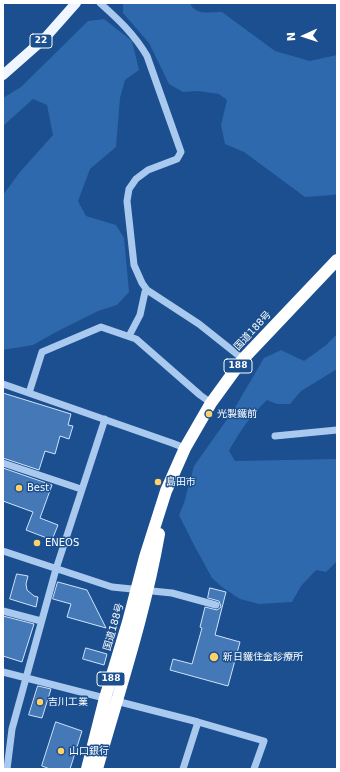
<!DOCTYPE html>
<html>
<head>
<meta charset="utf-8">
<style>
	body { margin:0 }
	#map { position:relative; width:340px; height:772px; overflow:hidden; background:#1b4f8f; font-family:"DejaVu Sans",sans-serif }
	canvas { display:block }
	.frame { position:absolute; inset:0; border:4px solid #fff; pointer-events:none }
	.north { position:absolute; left:284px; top:16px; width:40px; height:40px; -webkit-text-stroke:3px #1b4f8f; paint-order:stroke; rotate:267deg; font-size:11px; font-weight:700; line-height:16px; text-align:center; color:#fff }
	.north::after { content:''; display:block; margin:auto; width:14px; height:18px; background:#fff; clip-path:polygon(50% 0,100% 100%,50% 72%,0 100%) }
</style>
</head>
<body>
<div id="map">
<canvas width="340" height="772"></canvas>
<div class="frame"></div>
<div class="north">N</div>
</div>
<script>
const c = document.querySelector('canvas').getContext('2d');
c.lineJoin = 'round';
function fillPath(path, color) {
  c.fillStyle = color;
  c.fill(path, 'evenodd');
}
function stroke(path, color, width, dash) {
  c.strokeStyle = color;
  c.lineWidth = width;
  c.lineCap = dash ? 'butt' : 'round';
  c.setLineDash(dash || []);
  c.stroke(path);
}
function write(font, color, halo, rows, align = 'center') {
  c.font = font + ' "DejaVu Sans","Noto Sans JP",sans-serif';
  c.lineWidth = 3;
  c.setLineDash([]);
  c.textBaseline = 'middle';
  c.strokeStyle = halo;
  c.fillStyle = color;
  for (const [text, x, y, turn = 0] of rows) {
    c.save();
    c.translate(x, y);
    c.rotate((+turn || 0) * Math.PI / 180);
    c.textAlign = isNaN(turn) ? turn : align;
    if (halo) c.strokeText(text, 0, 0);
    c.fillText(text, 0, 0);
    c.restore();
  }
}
fillPath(new Path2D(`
	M123 3H190C195 16 211 12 222 12L275 51 310 61 337 55V194L333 195 305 197 244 152 225 144 221 125 227 100 219 94 198 91 183 92 169 84 149 43 123 13Z
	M104 19 132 41 139 70 125 80 120 98 116 147 90 169 78 201 86 216 116 225 124 238 129 292 117 305 98 311 58 331 33 345 3 350V195L20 172 53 135 47 105 33 99 3 126V98L21 87 88 21Z
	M337 334V369L301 391 290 404H277L267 400C251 415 239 432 229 451L235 461 337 459V561L326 572 316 570 301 586 292 602 259 604 240 599 222 587 212 578 194 545 179 515 184 503 194 466 233 411 264 358 281 350 304 361 325 346Z`), '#2e69ad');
const building = new Path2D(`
	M3 393 71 414 68 425 73 426 69 439 60 436 55 454 45 451 39 470 3 458Z
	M3 468 52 485 40 518 58 525 52 540 26 530 33 512 3 501Z
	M17 574 28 576 26 584 27 590 34 596 38 597 36 607 10 599Z
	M58 582 87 590 106 628 67 617 71 604 53 599Z
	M210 588 226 592 215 635 240 642 228 686 170 670 173 659 192 664 202 628 200 627 205 607 217 610 221 607 219 601 208 598Z
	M3 616 34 624 22 662 3 656Z
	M86 648 107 654 104 665 83 659Z
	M38 686 51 689 42 718 29 715Z
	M56 722 82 731 70 769H50L42 766Z`);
fillPath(building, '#4478b7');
stroke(building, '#cfe3fa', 1);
stroke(new Path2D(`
	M100 3C119 20 134 34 147 56L181 152 177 159 148 170 136 179 129 189 127 201 134 265 142 283 147 290 199 324 243 359
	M129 336 140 315 145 292 147 290
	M3 384 172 443 185 448
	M29 393 42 352 101 327 136 339 200 395 211 403
	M275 436 337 430
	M3 463 81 489
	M3 551 112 587 172 593 216 605
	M3 611 41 621
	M3 672 198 722 264 741 254 769
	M7 769 12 729 56 569 105 419
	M183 769 198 722`), '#a9c9ee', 7);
stroke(new Path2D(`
	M3 75 45 38 76 3`), '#f0f6ff', 10);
stroke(new Path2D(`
	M87 769 105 698 128 622 145 557 166 491 185 448 211 403 243 359 337 260
	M97 769C119 691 145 614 159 534`), '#fff', 12);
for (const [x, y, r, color] of [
	[209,414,4,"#ffd166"],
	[158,482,4,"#ffd166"],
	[19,488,4,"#ffd166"],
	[37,543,4,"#ffd166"],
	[214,657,5,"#ffd166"],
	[40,702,4,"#ffd166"],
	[61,751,4,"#ffd166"]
]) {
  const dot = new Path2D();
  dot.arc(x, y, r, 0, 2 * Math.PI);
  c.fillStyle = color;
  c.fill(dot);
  stroke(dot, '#1b4f8f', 1.5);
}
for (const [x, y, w] of [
	[41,41,22],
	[238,366,28],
	[111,679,28]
]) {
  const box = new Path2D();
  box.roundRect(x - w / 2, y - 7, w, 14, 3);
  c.fillStyle = '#1b4f8f';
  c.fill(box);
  stroke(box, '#fff', 1);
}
write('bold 9px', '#fff', null, [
	["22",41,41],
	["188",238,366],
	["188",111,679]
]);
write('10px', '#fff', '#1b4f8f', [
	["国道188号",253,331,-47],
	["国道188号",114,627,-74]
]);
write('10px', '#fff', '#1b4f8f', [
	["光製鐵前",217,414],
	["島田市",166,482],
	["Best",27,488],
	["ENEOS",45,543],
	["新日鐵住金診療所",223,657],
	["吉川工業",48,702],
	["山口銀行",69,751]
], 'left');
</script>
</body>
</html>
